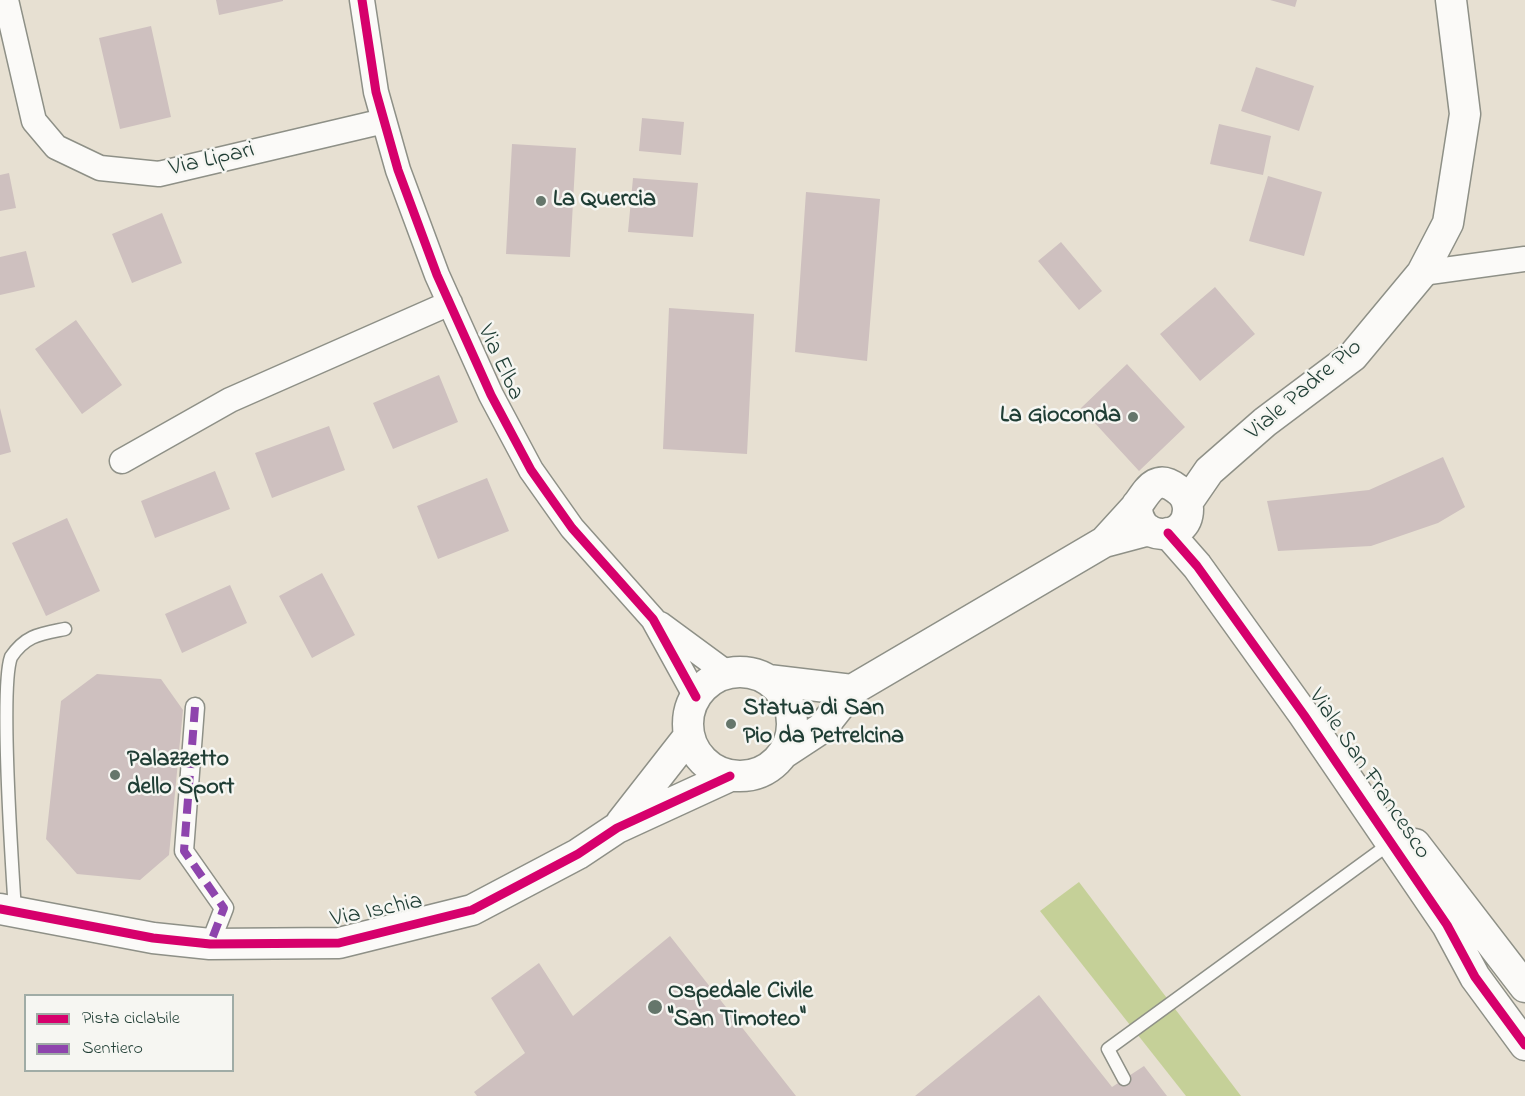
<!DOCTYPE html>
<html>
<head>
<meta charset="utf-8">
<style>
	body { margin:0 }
	#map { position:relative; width:1525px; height:1096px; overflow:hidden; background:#e7e0d2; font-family:"Indie Flower",sans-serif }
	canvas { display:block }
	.legend { position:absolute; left:24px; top:994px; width:210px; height:78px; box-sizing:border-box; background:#f6f6f2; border:2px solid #a0aca6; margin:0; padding:8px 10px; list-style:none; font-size:18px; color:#1f3d34 }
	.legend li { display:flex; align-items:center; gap:12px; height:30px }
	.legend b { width:30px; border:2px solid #a0aca6 }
</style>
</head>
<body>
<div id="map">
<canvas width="1525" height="1096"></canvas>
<ul class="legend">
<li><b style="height:8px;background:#d6006c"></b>Pista ciclabile</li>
<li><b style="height:8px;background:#8e44ad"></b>Sentiero</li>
</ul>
</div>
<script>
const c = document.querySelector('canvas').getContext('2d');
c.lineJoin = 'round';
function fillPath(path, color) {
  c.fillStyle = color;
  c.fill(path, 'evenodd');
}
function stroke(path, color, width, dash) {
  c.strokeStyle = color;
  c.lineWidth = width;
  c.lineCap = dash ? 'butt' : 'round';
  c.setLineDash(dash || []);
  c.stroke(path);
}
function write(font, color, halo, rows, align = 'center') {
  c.font = font + ' "Indie Flower",sans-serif';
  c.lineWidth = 5;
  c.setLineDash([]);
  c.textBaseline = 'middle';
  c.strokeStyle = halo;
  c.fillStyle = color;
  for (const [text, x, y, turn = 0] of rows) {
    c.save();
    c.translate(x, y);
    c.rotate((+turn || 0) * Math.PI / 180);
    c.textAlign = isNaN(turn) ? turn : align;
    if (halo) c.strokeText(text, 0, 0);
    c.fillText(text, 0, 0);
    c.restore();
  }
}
fillPath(new Path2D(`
	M1079 882 1241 1096H1186L1040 911Z`), '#c5d098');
fillPath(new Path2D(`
	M216 0H283V1L219 15Z
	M1270 0H1297L1295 7Z
	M151 26 171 117 120 129 99 38Z
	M1256 67 1314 86 1299 131 1241 111Z
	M642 118 684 122 681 155 639 151Z
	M1219 124 1271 136 1263 175 1210 164Z
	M512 144 576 148 570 257 506 254Z
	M9 173 16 208 0 211V175Z
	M1268 176 1322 192 1304 256 1249 241Z
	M633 178 698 183 693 237 628 232Z
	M806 192 880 199 867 361 795 352Z
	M162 213 182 263 132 283 112 234Z
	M1061 242 1102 291 1079 310 1038 261Z
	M26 251 35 287 0 295V257Z
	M1215 287 1255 334 1200 381 1160 334Z
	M669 308 754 314 747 454 663 449Z
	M76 320 122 385 82 414 35 349Z
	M1127 364 1185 427 1139 471 1081 408Z
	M439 375 458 422 393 449 373 403Z
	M0 408 11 452 0 455Z
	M329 426 345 470 272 498 255 453Z
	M1443 457 1465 507 1438 523 1371 546 1278 551 1267 501 1369 490Z
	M215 471 230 509 155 538 141 501Z
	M487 478 509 531 438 559 417 506Z
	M67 518 100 591 46 616 12 543Z
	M322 573 355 635 312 658 279 596Z
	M230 585 247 623 182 653 165 614Z
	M97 674 161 679 183 710 169 855 140 880 77 874 46 839 61 701Z
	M670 936 796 1096H477L474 1092 525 1053 491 998 539 963 573 1016Z
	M1039 995 1112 1087 1144 1066 1167 1096H915Z`), '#cec0bf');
const service = new Path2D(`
	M15 911C12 866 0 687 11 657 26 635 40 634 65 629
	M1124 1079 1108 1049 1392 842`);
const pedestrian = new Path2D(`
	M195 707 184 851 224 908 210 944`);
const minor = new Path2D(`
	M6 0 34 121 56 147 100 168 159 174 384 121
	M362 0 376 92 398 170 437 275 491 395 531 470 572 528 653 619 696 697
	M1422 273 1525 259
	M122 461 230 400 450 303
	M660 624 728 674`);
const tertiary = new Path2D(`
	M1187 503 1209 471 1265 422 1353 356 1422 273 1448 223 1465 114 1451 0
	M1168 533 1197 566 1304 715 1447 925 1475 977 1525 1045
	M1104 542C1114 531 1125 519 1135 508 1146 495 1154 471 1177 489 1183 493 1188 501 1188 509 1188 543 1136 543 1137 505
	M688 724a52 52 0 1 1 104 0a52 52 0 1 1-104 0Z
	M768 680 852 690
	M784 753 822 728 852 690 1104 542 1149 530
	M621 823 689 736
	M1415 844 1525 987
	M0 909 153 938 210 944 339 943 472 910 578 854 617 828 730 776`);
stroke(service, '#8e9087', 15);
stroke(pedestrian, '#8e9087', 21);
stroke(minor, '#8e9087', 27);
stroke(tertiary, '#8e9087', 33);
stroke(service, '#fbfaf8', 12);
stroke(pedestrian, '#fbfaf8', 18);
stroke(minor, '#fbfaf8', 24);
stroke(tertiary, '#fbfaf8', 30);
stroke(new Path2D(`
	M195 707 184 851 224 908 210 944`), '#8e44ad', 8, [15, 8]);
stroke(new Path2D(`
	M362 0 376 92 398 170 437 275 491 395 531 470 572 528 653 619 696 697
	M1168 533 1197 566 1304 715 1447 925 1475 977 1525 1045
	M0 909 153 938 210 944 339 943 472 910 578 854 617 828 730 776`), '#d6006c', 9);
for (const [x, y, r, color] of [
	[541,201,6,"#65766b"],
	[1133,417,6,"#65766b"],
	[731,724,6,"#65766b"],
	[115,775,6,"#65766b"],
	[655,1007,8,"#65766b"]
]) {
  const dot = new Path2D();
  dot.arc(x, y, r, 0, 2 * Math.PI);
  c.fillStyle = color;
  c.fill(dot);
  stroke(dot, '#f6f6f2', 2);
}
write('24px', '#1f3d34', '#f6f6f2', [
	["Via Lipari",212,161,-13],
	["Via Elba",499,363,65],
	["Viale Padre Pio",1305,391,-40],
	["Viale San Francesco",1368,775,56],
	["Via Ischia",377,912,-12]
]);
write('bold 24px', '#1f3d34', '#f6f6f2', [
	["La Quercia",553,201],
	["La Gioconda",1121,417,"right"],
	["Statua di San",743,710],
	["Pio da Petrelcina",743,738],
	["Palazzetto",127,761],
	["dello Sport",127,789],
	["Ospedale Civile",668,993],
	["\"San Timoteo\"",668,1021]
], 'left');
</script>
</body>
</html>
